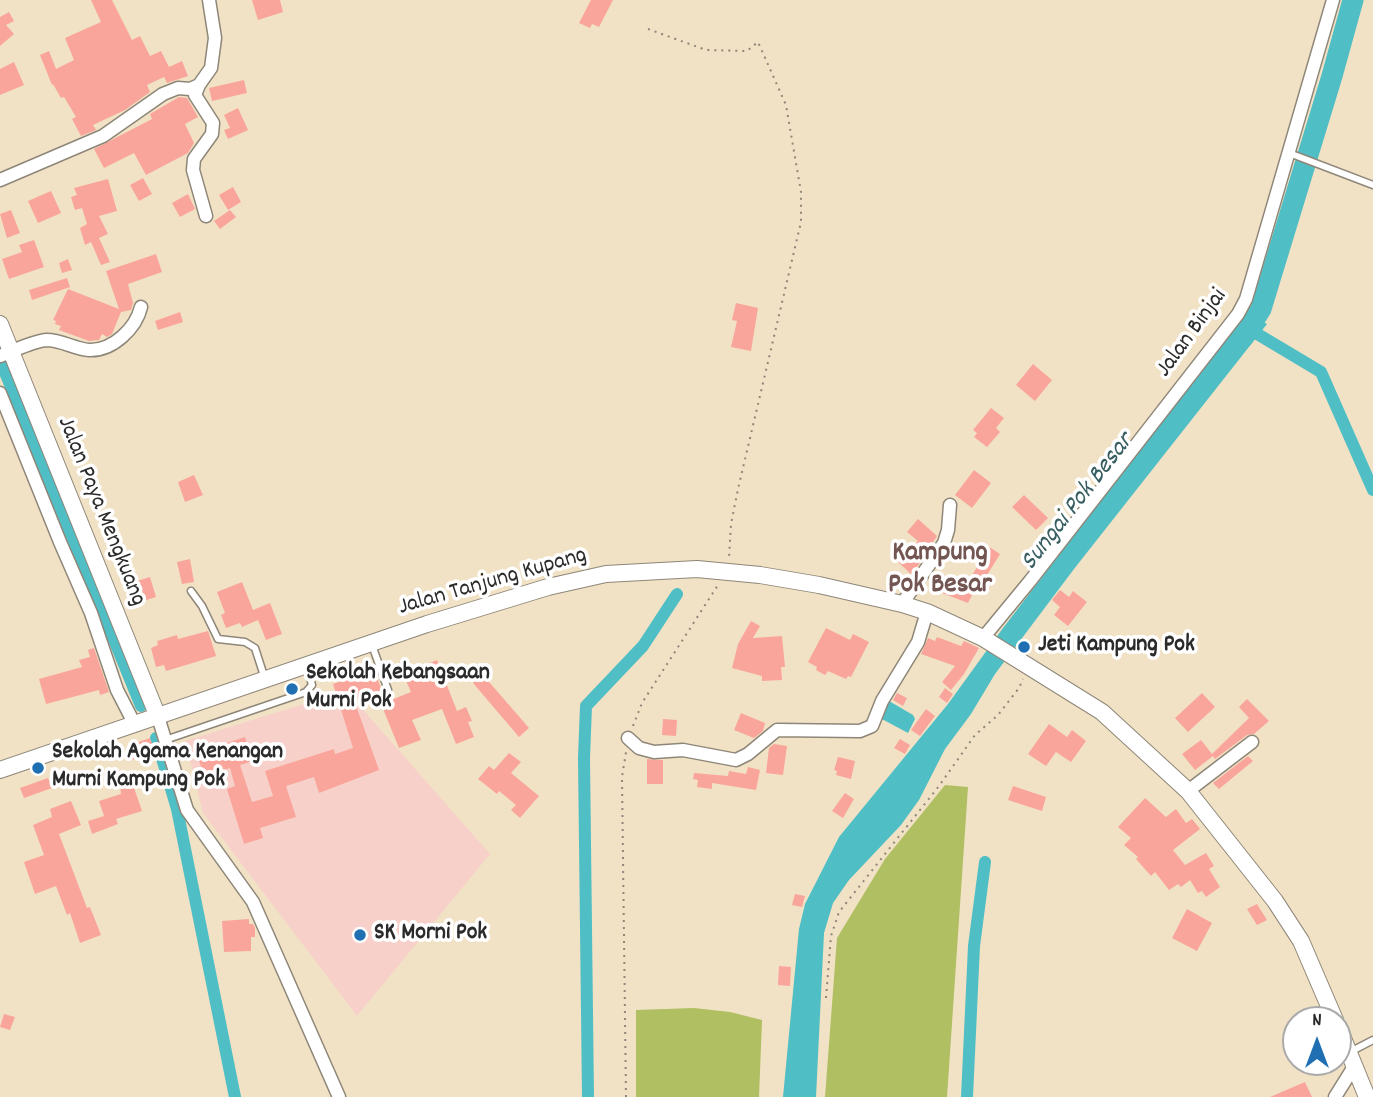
<!DOCTYPE html>
<html>
<head>
<meta charset="utf-8">
<style>
	body { margin:0 }
	#map { position:relative; width:1373px; height:1097px; overflow:hidden; background:#f1e2c5; font-family:Dekko,sans-serif }
	canvas { display:block }
	.north { position:absolute; left:1282px; top:1006px; width:70px; height:70px; box-sizing:border-box; background:#fff; border:2px solid #aaa; border-radius:50%; rotate:0deg; font-size:19px; font-weight:700; line-height:28px; text-align:center; color:#2b2b2b }
	.north::after { content:''; display:block; margin:auto; width:24px; height:32px; background:#1f6fb2; clip-path:polygon(50% 0,100% 100%,50% 72%,0 100%) }
</style>
</head>
<body>
<div id="map">
<canvas width="1373" height="1097"></canvas>
<div class="north">N</div>
</div>
<script>
const c = document.querySelector('canvas').getContext('2d');
c.lineJoin = 'round';
function fillPath(path, color) {
  c.fillStyle = color;
  c.fill(path, 'evenodd');
}
function stroke(path, color, width, dash) {
  c.strokeStyle = color;
  c.lineWidth = width;
  c.lineCap = dash ? 'butt' : 'round';
  c.setLineDash(dash || []);
  c.stroke(path);
}
function write(font, color, halo, rows, align = 'center') {
  c.font = font + ' Dekko,sans-serif';
  c.lineWidth = 7;
  c.setLineDash([]);
  c.textBaseline = 'middle';
  c.strokeStyle = halo;
  c.fillStyle = color;
  for (const [text, x, y, turn = 0] of rows) {
    c.save();
    c.translate(x, y);
    c.rotate((+turn || 0) * Math.PI / 180);
    c.textAlign = isNaN(turn) ? turn : align;
    if (halo) c.strokeText(text, 0, 0);
    c.fillText(text, 0, 0);
    c.restore();
  }
}
fillPath(new Path2D(`
	M329 696 336 709 358 704 490 854 357 1016 203 813 185 741Z`), '#f7d1c9');
fillPath(new Path2D(`
	M945 785 968 787 947 1097H825L837 938 885 859Z
	M694 1008 730 1012 762 1020 759 1097H636V1010Z`), '#afbf62');
fillPath(new Path2D(`
	M1246 312 1267 324 1074 569 995 674 971 714 945 749 919 800 901 825 849 880 833 903 824 933 816 1097H783L799 929 805 904 839 837 948 704 1003 628Z
	M889 701 913 715 915 719 908 733 880 718Z`), '#4fbec5');
stroke(new Path2D(`
	M1249 329 1321 372 1373 490
	M0 360 141 706
	M156 738 177 809 235 1097
	M588 1097 584 758 586 706 643 646 677 594
	M967 1097 974 946 985 862`), '#4fbec5', 12);
stroke(new Path2D(`
	M1242 339 1261 309 1332 76 1353 0`), '#4fbec5', 21);
fillPath(new Path2D(`
	M91 0H112L132 40 140 36 150 56 161 51 169 67 182 61 188 76 167 83 164 77 147 85 150 92 125 110 93 125 96 130 81 136 72 119 76 117 64 97 61 98 53 84 52 85 40 55 49 51 56 69 74 60 65 38 101 22Z
	M252 0H280L283 12 258 20Z
	M591 0H613L599 27 592 24 590 28 579 23Z
	M9 12 14 21 6 25 14 34 0 46V17Z
	M14 62 24 85 0 95V69Z
	M244 80 247 93 212 101 209 88Z
	M179 97 187 98 198 117 185 124 194 143 188 153 146 175 134 153 104 168 94 149 152 119 150 114Z
	M238 108 248 130 228 139 224 130 230 128 224 115Z
	M143 178 152 194 139 201 130 185Z
	M108 179 117 211 99 216 108 234 99 238 110 262 101 265 91 242 85 245 80 228 87 224 82 208 75 210 71 197 77 195 74 188Z
	M233 187 241 202 228 210 219 195Z
	M51 191 61 213 38 223 28 201Z
	M188 194 195 209 180 217 172 203Z
	M11 210 20 233 7 238 0 214Z
	M230 210 236 217 220 229 214 221Z
	M34 240 44 267 9 279 2 259 22 252 19 245Z
	M156 254 162 272 128 284 133 303 131 310 121 312 112 334 107 337 102 334 99 340 89 341 59 330 61 326 55 324 56 321 53 320 68 289 119 309 106 271Z
	M68 259 72 270 62 273 59 263Z
	M67 278 70 287 32 300 29 290Z
	M736 303 758 308 751 351 731 347 737 321 732 320Z
	M180 312 183 322 158 330 155 321Z
	M1033 364 1052 380 1035 401 1016 385Z
	M991 408 1004 418 996 428 1000 432 987 447 974 437 977 433 973 430Z
	M974 470 991 483 972 508 955 495Z
	M194 475 203 495 185 502 178 482Z
	M1024 495 1048 518 1036 530 1012 507Z
	M918 519 937 536 912 575 898 562 918 541 907 532Z
	M985 544 1000 554 984 580 981 578 968 603 942 593 952 575 967 583 981 561 976 558Z
	M190 559 194 582 182 584 177 562Z
	M150 577 156 597 137 603 131 583Z
	M242 582 253 610 270 603 282 634 266 640 258 620 242 627 240 623 226 628 221 615 225 613 217 592Z
	M1060 590 1069 597 1073 591 1087 602 1068 626 1054 615 1060 607 1052 600Z
	M751 621 760 626 753 638 782 636 785 667H781L782 680 762 681V676L732 668 738 644Z
	M826 628 850 640 853 634 869 642 851 677 848 676 846 679 828 671 825 675 816 670 817 667 808 662Z
	M208 631 216 656 166 671 164 665 156 667 151 648 158 645 157 641 177 635 178 639Z
	M937 637 961 646 964 641 979 648 964 674 951 690 942 682 955 666 921 654 928 638 935 641Z
	M94 648 109 692 100 695 99 690 46 704 39 679 82 667 79 660 90 657 88 650Z
	M437 660 457 711 466 707 472 721 468 722 474 737 456 744 442 709 412 720 421 740 399 748 381 704 411 692 403 674Z
	M368 667 369 670 374 669 382 691 354 700 379 770 319 793 314 777 286 786 296 817 260 828 263 838 244 844 227 789 235 786 230 768 205 777 196 753 245 737 253 761 240 765 252 802 273 796 265 771 334 749 335 754 353 748 333 684 360 675 358 670Z
	M483 675 529 728 519 737 473 683Z
	M945 688 953 694 947 703 939 697Z
	M897 693 907 698 903 706 893 700Z
	M1202 693 1215 707 1188 732 1175 718Z
	M1247 699 1269 721 1254 734 1247 735 1215 759 1213 756 1195 770 1182 754 1201 740 1212 754 1249 718 1239 707Z
	M926 709 935 716 920 736 911 730Z
	M741 713 765 723 763 731 754 738 734 730Z
	M663 719 677 720 676 736 662 735Z
	M1049 724 1067 737 1072 730 1086 741 1071 762 1056 752 1046 766 1028 754Z
	M150 738 155 752 132 760 127 746Z
	M900 739 910 745 905 754 894 748Z
	M774 744 787 746 783 775 766 773 769 748Z
	M509 753 521 762 511 773 539 796 520 818 511 810 516 805 499 791 497 794 478 779 489 766 494 770Z
	M1248 756 1253 761 1219 789 1213 783Z
	M838 757 855 761 851 779 836 775 837 771 834 770Z
	M647 759 663 760V784H647Z
	M748 767 760 770 756 790 712 783V789L697 787 698 780 693 779 694 773 728 776 729 771 746 774Z
	M48 778 52 788 24 798 20 788Z
	M132 782 142 811 116 819 118 824 92 834 88 821 104 816 99 801 121 794 120 785Z
	M1013 786 1046 797 1042 811 1008 800Z
	M845 793 854 799 843 818 832 811Z
	M1145 798 1166 817 1176 809 1186 823 1192 819 1200 829 1173 850 1185 865 1206 853 1214 866 1209 869 1220 887 1206 897 1202 891 1198 893 1190 880 1181 887 1178 884 1169 890 1155 872 1151 876 1136 859 1138 857 1124 845 1131 838 1118 827Z
	M71 801 81 825 59 834 87 908 90 907 101 935 80 943 70 913 67 915 56 886 35 894 24 862 44 855 33 825 52 817 50 809Z
	M795 894 805 896 802 907 792 905Z
	M1257 904 1267 920 1257 925 1247 909Z
	M1187 909 1212 923 1197 951 1172 938Z
	M249 919V924H253L255 928V937H251V951L224 952 222 921Z
	M779 966 791 967 790 986 778 985Z
	M4 1014 15 1017 10 1030 0 1027Z
	M1305 1082 1312 1097H1270Z`), '#faa59b');
const lane = new Path2D(`
	M1289 153 1373 185
	M191 591 202 606 218 639 245 642 255 648 265 679
	M372 645 388 690
	M165 740 306 692 312 685 307 666
	M1350 1052 1373 1040`);
const street = new Path2D(`
	M199 85 195 95 213 123 212 134 194 159 193 170 206 216
	M0 180 103 136 163 94 178 88 190 89 199 85 211 68 215 38 209 0
	M0 356C14 351 32 341 47 340 61 340 75 349 89 350 113 351 136 328 141 307
	M0 393 60 542 91 613 117 690 135 725
	M902 604 944 543 948 530 950 505
	M983 638 1030 581 1238 314 1246 299 1333 0
	M158 717 187 810 253 902 339 1097
	M628 738 639 748 654 752 683 750 736 760 748 754 777 730 860 731 872 726 882 701 918 642 927 612
	M1188 791 1252 742
	M1335 1097 1355 1065`);
const secondary = new Path2D(`
	M0 324 158 717
	M0 770 427 624 548 587 606 574 697 569 760 575 819 585 902 604 927 612 983 638 1102 712 1188 791 1275 901 1301 941 1335 1020
	M1338 1026 1367 1097`);
stroke(lane, '#8e8678', 9);
stroke(street, '#8e8678', 15);
stroke(secondary, '#8e8678', 18);
stroke(new Path2D(`
	M648 29 706 50 747 51 758 42 786 105 801 192V222L738 489 731 524 729 558
	M633 726 642 703 718 585
	M826 998 831 936 839 912 939 786 975 735 998 715 1019 688 1023 679
	M626 1097 622 777 626 752`), '#8e8678', 2, [2, 5]);
stroke(lane, '#fff', 6);
stroke(street, '#fff', 12);
stroke(secondary, '#fff', 16);
for (const [x, y, r, color] of [
	[1024,647,7,"#1f6fb2"],
	[292,689,7,"#1f6fb2"],
	[38,768,7,"#1f6fb2"],
	[360,935,7,"#1f6fb2"]
]) {
  const dot = new Path2D();
  dot.arc(x, y, r, 0, 2 * Math.PI);
  c.fillStyle = color;
  c.fill(dot);
  stroke(dot, '#fff', 2.5);
}
write('24px', '#2b2b2b', '#fff', [
	["Jalan Binjai",1193,334,-54],
	["Jalan Paya Mengkuang",100,512,68],
	["Jalan Tanjung Kupang",493,583,-16]
]);
write('bold 24px', '#2b2b2b', '#fff', [
	["Jeti Kampung Pok",1038,647],
	["Sekolah Kebangsaan",306,675],
	["Murni Pok",306,703],
	["Sekolah Agama Kenangan",52,754],
	["Murni Kampung Pok",52,782],
	["SK Morni Pok",374,935]
], 'left');
write('italic 26px', '#385e61', '#fff', [
	["Sungai Pok Besar",1079,503,-52]
]);
write('bold 28px', '#735652', '#fff', [
	["Kampung",940,555],
	["Pok Besar",940,587]
]);
</script>
</body>
</html>
